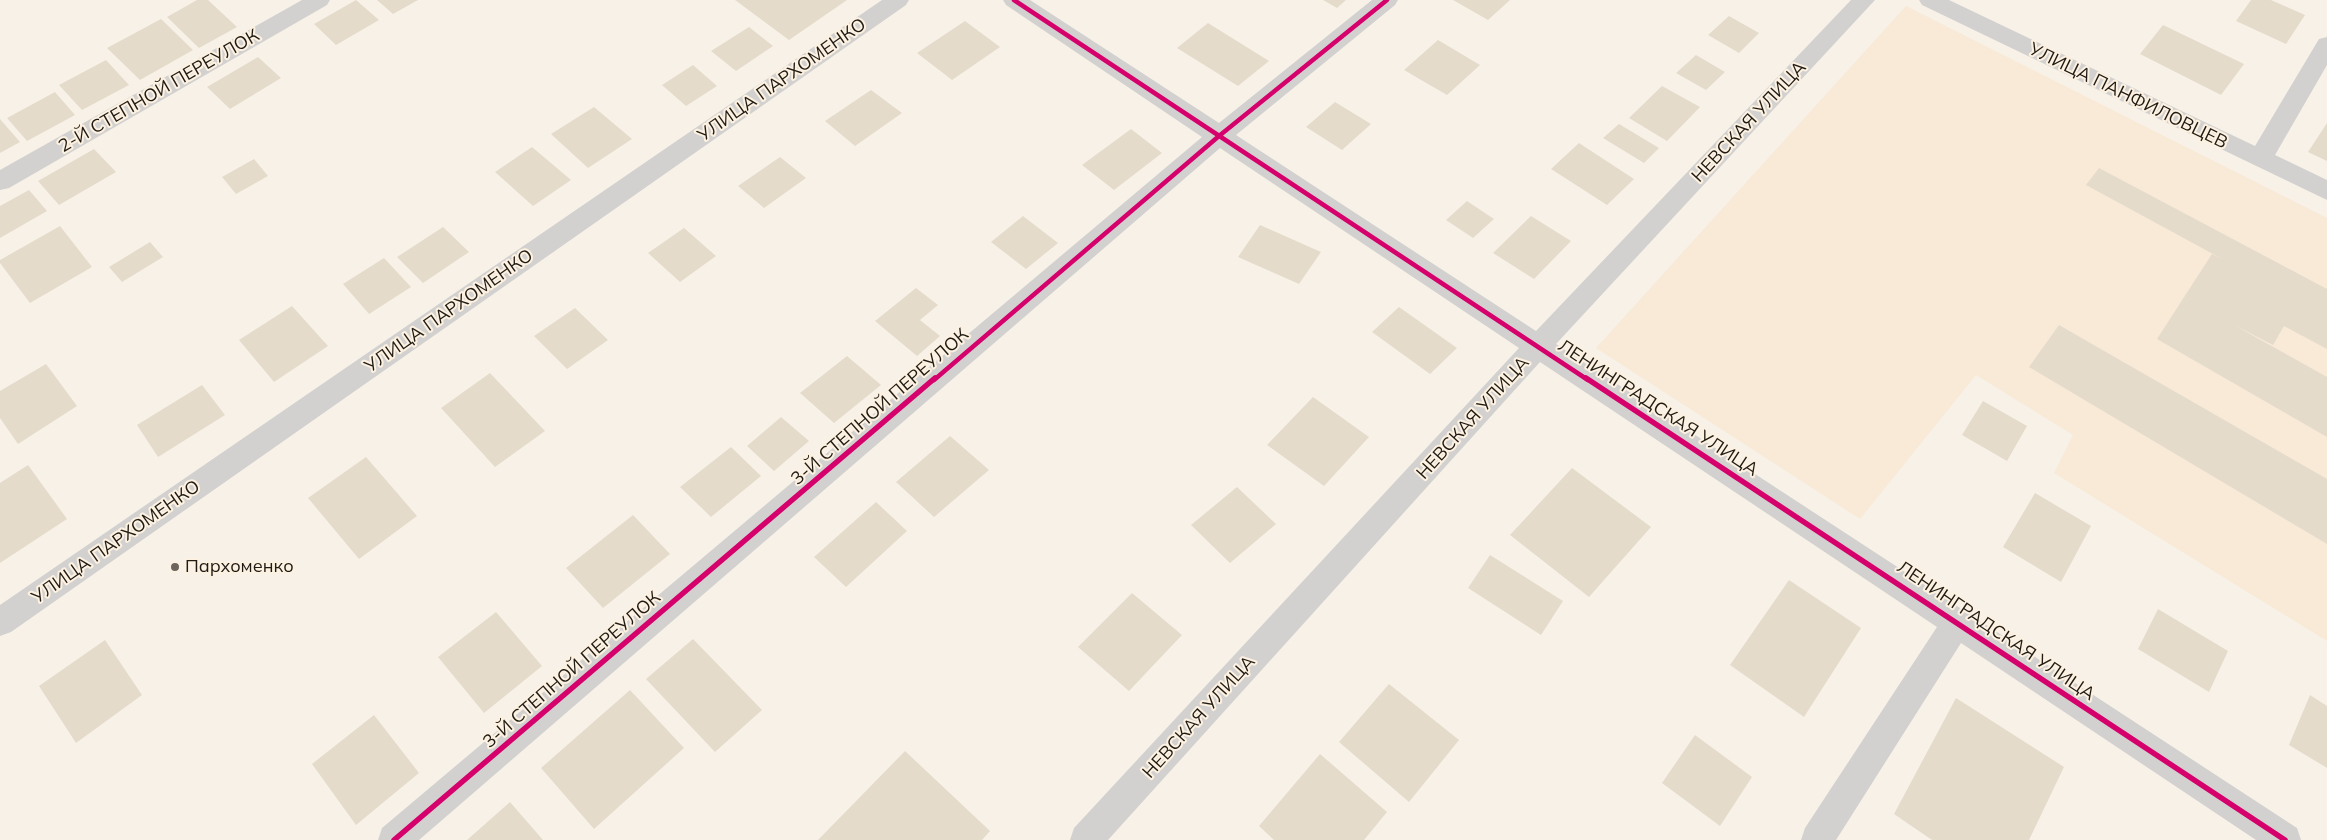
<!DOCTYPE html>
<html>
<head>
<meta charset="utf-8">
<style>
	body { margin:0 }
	canvas { display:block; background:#f7f1e7 }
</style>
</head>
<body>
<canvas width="2327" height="840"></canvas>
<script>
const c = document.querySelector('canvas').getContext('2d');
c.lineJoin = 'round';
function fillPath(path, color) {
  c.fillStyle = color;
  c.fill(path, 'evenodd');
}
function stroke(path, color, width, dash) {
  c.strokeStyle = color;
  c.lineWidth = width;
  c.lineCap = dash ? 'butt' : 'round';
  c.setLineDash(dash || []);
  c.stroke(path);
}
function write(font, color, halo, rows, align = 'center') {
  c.font = font + ' Mulish,sans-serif';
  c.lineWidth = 4;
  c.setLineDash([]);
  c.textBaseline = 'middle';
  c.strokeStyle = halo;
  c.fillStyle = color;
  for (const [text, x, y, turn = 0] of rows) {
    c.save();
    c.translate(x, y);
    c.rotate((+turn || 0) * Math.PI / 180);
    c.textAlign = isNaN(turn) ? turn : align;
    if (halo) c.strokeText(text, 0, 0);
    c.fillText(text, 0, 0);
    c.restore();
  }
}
fillPath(new Path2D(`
	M1906 6 2327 218V641L2054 473 2073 435 1976 375 1860 519 1596 348Z`), '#f8ead7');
fillPath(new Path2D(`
	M197 0H208L237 27 199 48 167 17Z
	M356 0 379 20 336 45 314 24Z
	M377 0H418L393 14Z
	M735 0H847L789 40Z
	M1323 0H1346L1337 8Z
	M1453 0H1510L1488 20Z
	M2251 0H2271L2305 15 2286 44 2236 21Z
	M1729 16 1759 33 1739 53 1708 35Z
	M161 19 193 50 140 80 107 48Z
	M965 21 1000 47 952 80 917 53Z
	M1208 23 1269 61 1238 86 1177 48Z
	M2163 25 2244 64 2221 95 2140 54Z
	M749 27 773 46 736 71 711 51Z
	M1438 40 1480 65 1447 95 1404 70Z
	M1696 55 1725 72 1706 90 1676 73Z
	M258 57 281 78 230 109 207 87Z
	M106 60 129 85 82 110 59 85Z
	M693 65 717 86 686 106 662 85Z
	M1662 86 1700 107 1667 141 1629 118Z
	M871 90 902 113 855 146 825 121Z
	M55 92 75 115 27 141 7 118Z
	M1335 102 1371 124 1342 150 1306 127Z
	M594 107 632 139 588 168 551 134Z
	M0 119 20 142 0 153Z
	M2327 123V161L2308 152Z
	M1619 124 1659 148 1644 163 1603 138Z
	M1131 129 1162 153 1114 190 1082 165Z
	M1579 143 1634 179 1607 205 1551 169Z
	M532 147 571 180 533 206 495 172Z
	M94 149 116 172 59 205 38 181Z
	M780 157 806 178 764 208 738 186Z
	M254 159 268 176 236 194 222 177Z
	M2099 168 2327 289V349L2284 326 2273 345 2234 325 2327 377V437L2157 339 2212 254 2224 260 2086 185Z
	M29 190 47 211 0 238V206Z
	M1467 201 1494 219 1473 238 1446 220Z
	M1023 216 1058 243 1026 269 991 242Z
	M1531 216 1571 241 1534 279 1493 253Z
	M1260 225 1321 252 1299 284 1238 257Z
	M60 226 92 267 30 303 0 263V260Z
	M443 227 469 252 423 283 397 257Z
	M684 228 716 256 680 282 648 253Z
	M150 242 163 257 122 282 109 267Z
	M384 258 411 287 369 314 343 284Z
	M916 288 938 305 920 320 940 336 917 356 875 321Z
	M292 306 328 346 274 382 239 340Z
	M1399 307 1457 348 1430 374 1372 332Z
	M575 308 608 340 567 369 534 336Z
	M2059 325 2327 479V544L2029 367Z
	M847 356 881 385 834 423 800 393Z
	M46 364 77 406 18 444 0 418V391Z
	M490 373 545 431 495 467 441 408Z
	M202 385 225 415 158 457 137 425Z
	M1313 397 1369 437 1324 486 1267 445Z
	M1983 401 2027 426 2007 461 1962 435Z
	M781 417 809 441 774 471 747 446Z
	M950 436 989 470 934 517 896 482Z
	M731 447 761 476 711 517 680 487Z
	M366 457 417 516 359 559 308 498Z
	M28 465 67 519 0 563V483Z
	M1572 468 1651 527 1589 597 1510 535Z
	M1237 487 1276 524 1230 563 1191 525Z
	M2035 493 2091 526 2061 582 2003 547Z
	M876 502 907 531 846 587 814 557Z
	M633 515 670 554 603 608 566 568Z
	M1490 555 1563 601 1541 635 1468 588Z
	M1789 580 1861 628 1804 717 1730 665Z
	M1132 593 1182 635 1129 691 1078 647Z
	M2158 609 2228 651 2209 692 2138 649Z
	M496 612 542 666 484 713 438 657Z
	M693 639 762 710 715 752 646 679Z
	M105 640 142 695 76 743 39 686Z
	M1389 684 1459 740 1409 802 1339 742Z
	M630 690 684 748 594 829 541 768Z
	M2310 695 2327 706V768L2289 745Z
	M1956 698 2064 767 2029 840H1932L1894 814Z
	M374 715 419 773 356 825 312 764Z
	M1695 735 1752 777 1720 826 1662 783Z
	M905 751 990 831 982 840H818Z
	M1320 754 1387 812 1364 840H1274L1259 826Z
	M510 802 543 840H467Z`), '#e5dbcb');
fillPath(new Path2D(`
	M302 0H330L327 5 9 188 0 190V170Z
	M1003 0H1030L1219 123 1372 0H1398L1395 5 1236 135 1536 331 1851 0H1875L1556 344 2297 828 2301 840H2256L1961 643 1836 840H1801L1805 828 1937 627 1540 362 1108 840H1070L1074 828 1519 348 1220 148 419 840H378L382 828 1202 137 1006 5Z
	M1919 0H1949L2255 146 2319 39 2327 37V65L2275 155 2327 180V200L1922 5Z`), '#d3d1cf');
fillPath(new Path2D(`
	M882 0H909L906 5 11 632 0 636V605Z`), '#d3d1cf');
stroke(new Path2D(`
	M1014 0 1588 380
	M934 380 1219 136 1387 0`), '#d6006c', 4.5);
stroke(new Path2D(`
	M1586 378 2285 840
	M394 840 935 378`), '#d6006c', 5.5);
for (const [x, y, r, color] of [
	[175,567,5,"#6b655d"]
]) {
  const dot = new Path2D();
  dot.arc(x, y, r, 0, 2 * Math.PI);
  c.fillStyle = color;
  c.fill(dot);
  stroke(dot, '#fdf2e1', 2);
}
write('18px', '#1f1a13', '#fdf2e1', [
	["УЛИЦА ПАРХОМЕНКО",782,80,-35],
	["2-Й СТЕПНОЙ ПЕРЕУЛОК",159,91,-30],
	["УЛИЦА ПАНФИЛОВЦЕВ",2128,96,26],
	["НЕВСКАЯ УЛИЦА",1749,122,-47],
	["УЛИЦА ПАРХОМЕНКО",449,311,-35],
	["3-Й СТЕПНОЙ ПЕРЕУЛОК",880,407,-41],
	["ЛЕНИНГРАДСКАЯ УЛИЦА",1658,408,33],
	["НЕВСКАЯ УЛИЦА",1473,418,-48],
	["УЛИЦА ПАРХОМЕНКО",116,542,-35],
	["ЛЕНИНГРАДСКАЯ УЛИЦА",1996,631,34],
	["3-Й СТЕПНОЙ ПЕРЕУЛОК",572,670,-41],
	["НЕВСКАЯ УЛИЦА",1199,717,-48]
]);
write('18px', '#1f1a13', '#fdf2e1', [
	["Пархоменко",185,567]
], 'left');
</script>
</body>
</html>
